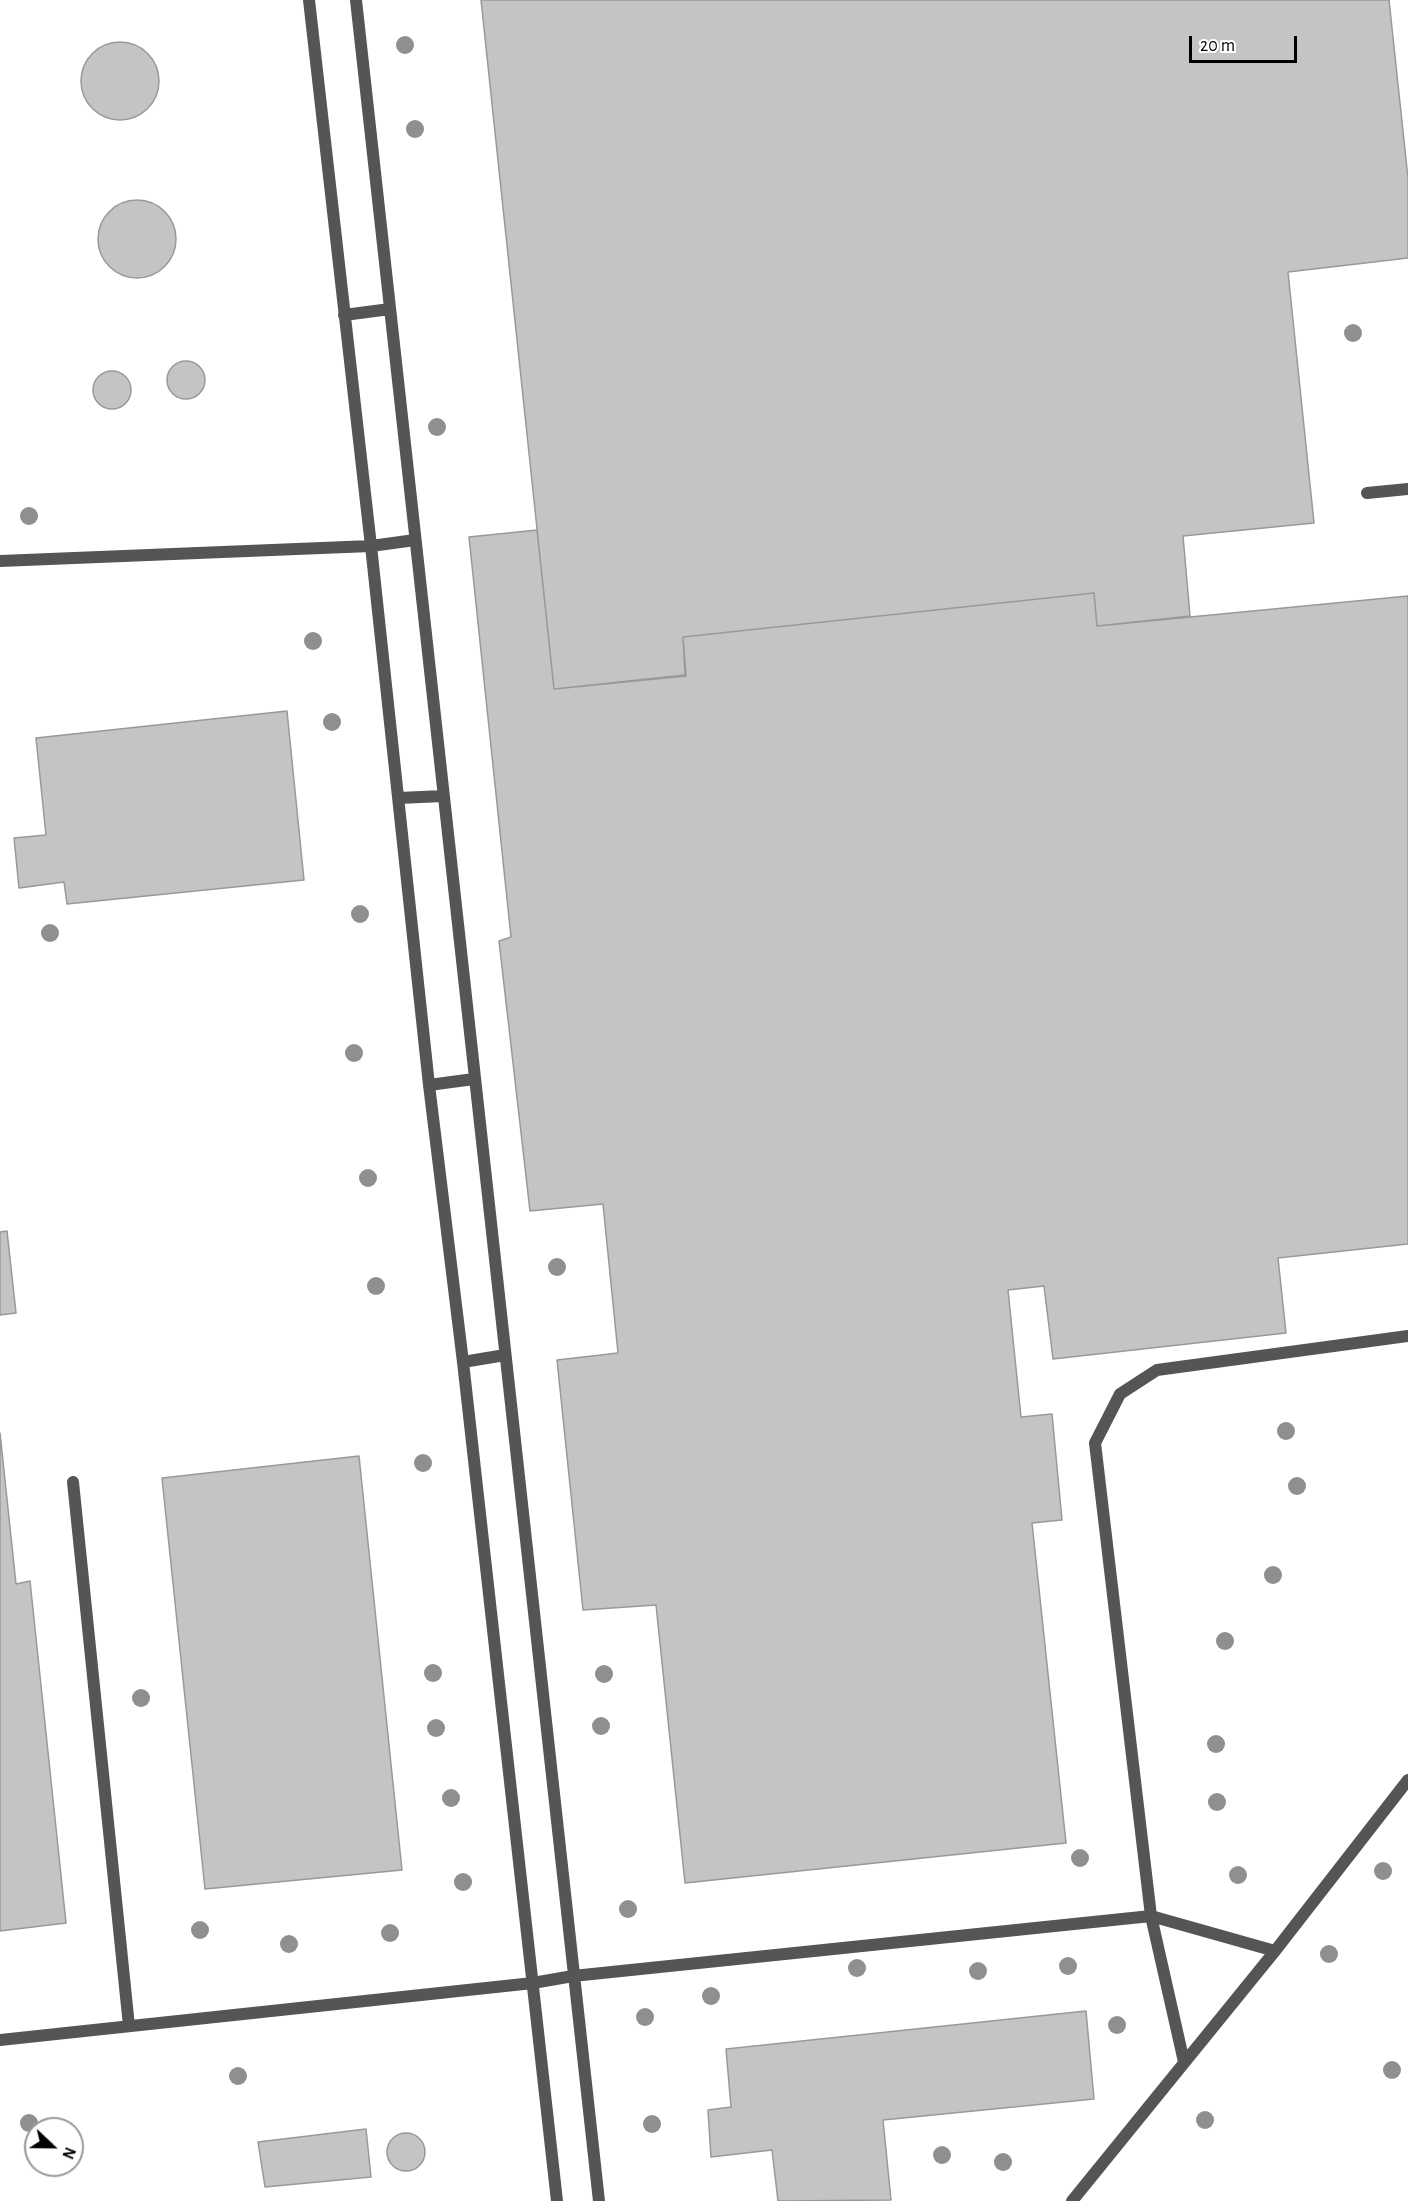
<!DOCTYPE html>
<html>
<head>
<meta charset="utf-8">
<style>
	body { margin:0 }
	#map { position:relative; width:1408px; height:2201px; overflow:hidden; background:#fff; font-family:"Alegreya Sans",sans-serif }
	canvas { display:block }
	.north { position:absolute; left:24px; top:2117px; width:60px; height:60px; box-sizing:border-box; background:#fff; border:2px solid #999; border-radius:50%; rotate:112deg; font-size:16px; font-weight:700; line-height:24px; text-align:center; color:#000 }
	.north::after { content:''; display:block; margin:auto; width:21px; height:27px; background:#000; clip-path:polygon(50% 0,100% 100%,50% 72%,0 100%) }
	.scale { position:absolute; left:1189px; top:36px; width:108px; height:27px; box-sizing:border-box; border:3px solid #000; border-top:0; padding-left:8px; font-size:18px; line-height:21px; white-space:nowrap; color:#000; -webkit-text-stroke:4px #fff; paint-order:stroke }
</style>
</head>
<body>
<div id="map">
<canvas width="1408" height="2201"></canvas>
<div class="north">N</div>
<div class="scale">20 m</div>
</div>
<script>
const c = document.querySelector('canvas').getContext('2d');
c.lineJoin = 'round';
function fillPath(path, color) {
  c.fillStyle = color;
  c.fill(path, 'evenodd');
}
function stroke(path, color, width, dash) {
  c.strokeStyle = color;
  c.lineWidth = width;
  c.lineCap = dash ? 'butt' : 'round';
  c.setLineDash(dash || []);
  c.stroke(path);
}
const building = new Path2D(`
	M481 0H1389L1408 178V258L1288 272 1314 523 1183 536 1190 616 1097 626 1094 593 683 637 686 676 554 689Z
	M81 81a39 39 0 1 1 78 0a39 39 0 1 1-78 0Z
	M98 239a39 39 0 1 1 78 0a39 39 0 1 1-78 0Z
	M167 380a19 19 0 1 1 38 0a19 19 0 1 1-38 0Z
	M93 390a19 19 0 1 1 38 0a19 19 0 1 1-38 0Z
	M537 530 554 689 685 675 683 637 1094 593 1097 626 1408 596V1244L1278 1258 1286 1333 1053 1359 1044 1286 1008 1290 1021 1417 1052 1414 1062 1520 1032 1523 1066 1843 685 1883 656 1605 583 1610 557 1360 618 1353 603 1204 530 1211 499 941 511 937 469 537Z
	M287 711 304 880 67 904 64 882 19 888 14 838 46 835 36 738Z
	M7 1231 16 1313 0 1315V1232Z
	M0 1433 16 1584 30 1581 66 1923 0 1931Z
	M359 1456 402 1870 205 1889 162 1478Z
	M1086 2011 1094 2099 883 2120 891 2200 778 2201 772 2150 711 2157 708 2110 731 2107 726 2049Z
	M366 2129 371 2177 265 2187 258 2142Z
	M387 2152a19 19 0 1 1 38 0a19 19 0 1 1-38 0Z`);
fillPath(building, '#c4c4c4');
stroke(building, '#999', 1.5);
stroke(new Path2D(`
	M309 0 371 546 429 1085 463 1362 557 2201
	M356 0 599 2201
	M344 315 390 309
	M1367 493 1408 489
	M0 561 371 546 415 540
	M399 798 443 796
	M429 1085 474 1079
	M463 1362 505 1355
	M73 1482 129 2026
	M0 2040 533 1983 573 1976 1151 1916 1275 1951
	M1184 2062 1151 1916 1095 1443 1120 1394 1157 1370 1408 1336
	M1072 2201 1275 1951 1408 1780`), '#555', 12);
c.fillStyle = '#8f8f8f';
for (const [x, y] of [
	[405,45],
	[415,129],
	[1353,333],
	[437,427],
	[29,516],
	[313,641],
	[332,722],
	[360,914],
	[50,933],
	[354,1053],
	[368,1178],
	[557,1267],
	[376,1286],
	[1286,1431],
	[423,1463],
	[1297,1486],
	[1273,1575],
	[1225,1641],
	[433,1673],
	[604,1674],
	[141,1698],
	[601,1726],
	[436,1728],
	[1216,1744],
	[451,1798],
	[1217,1802],
	[1080,1858],
	[1383,1871],
	[1238,1875],
	[463,1882],
	[628,1909],
	[200,1930],
	[390,1933],
	[289,1944],
	[1329,1954],
	[1068,1966],
	[857,1968],
	[978,1971],
	[711,1996],
	[645,2017],
	[1117,2025],
	[1392,2070],
	[238,2076],
	[1205,2120],
	[29,2123],
	[652,2124],
	[942,2155],
	[1003,2162]
]) {
  c.beginPath();
  c.arc(x, y, 9, 0, 2 * Math.PI);
  c.fill();
}
</script>
</body>
</html>
